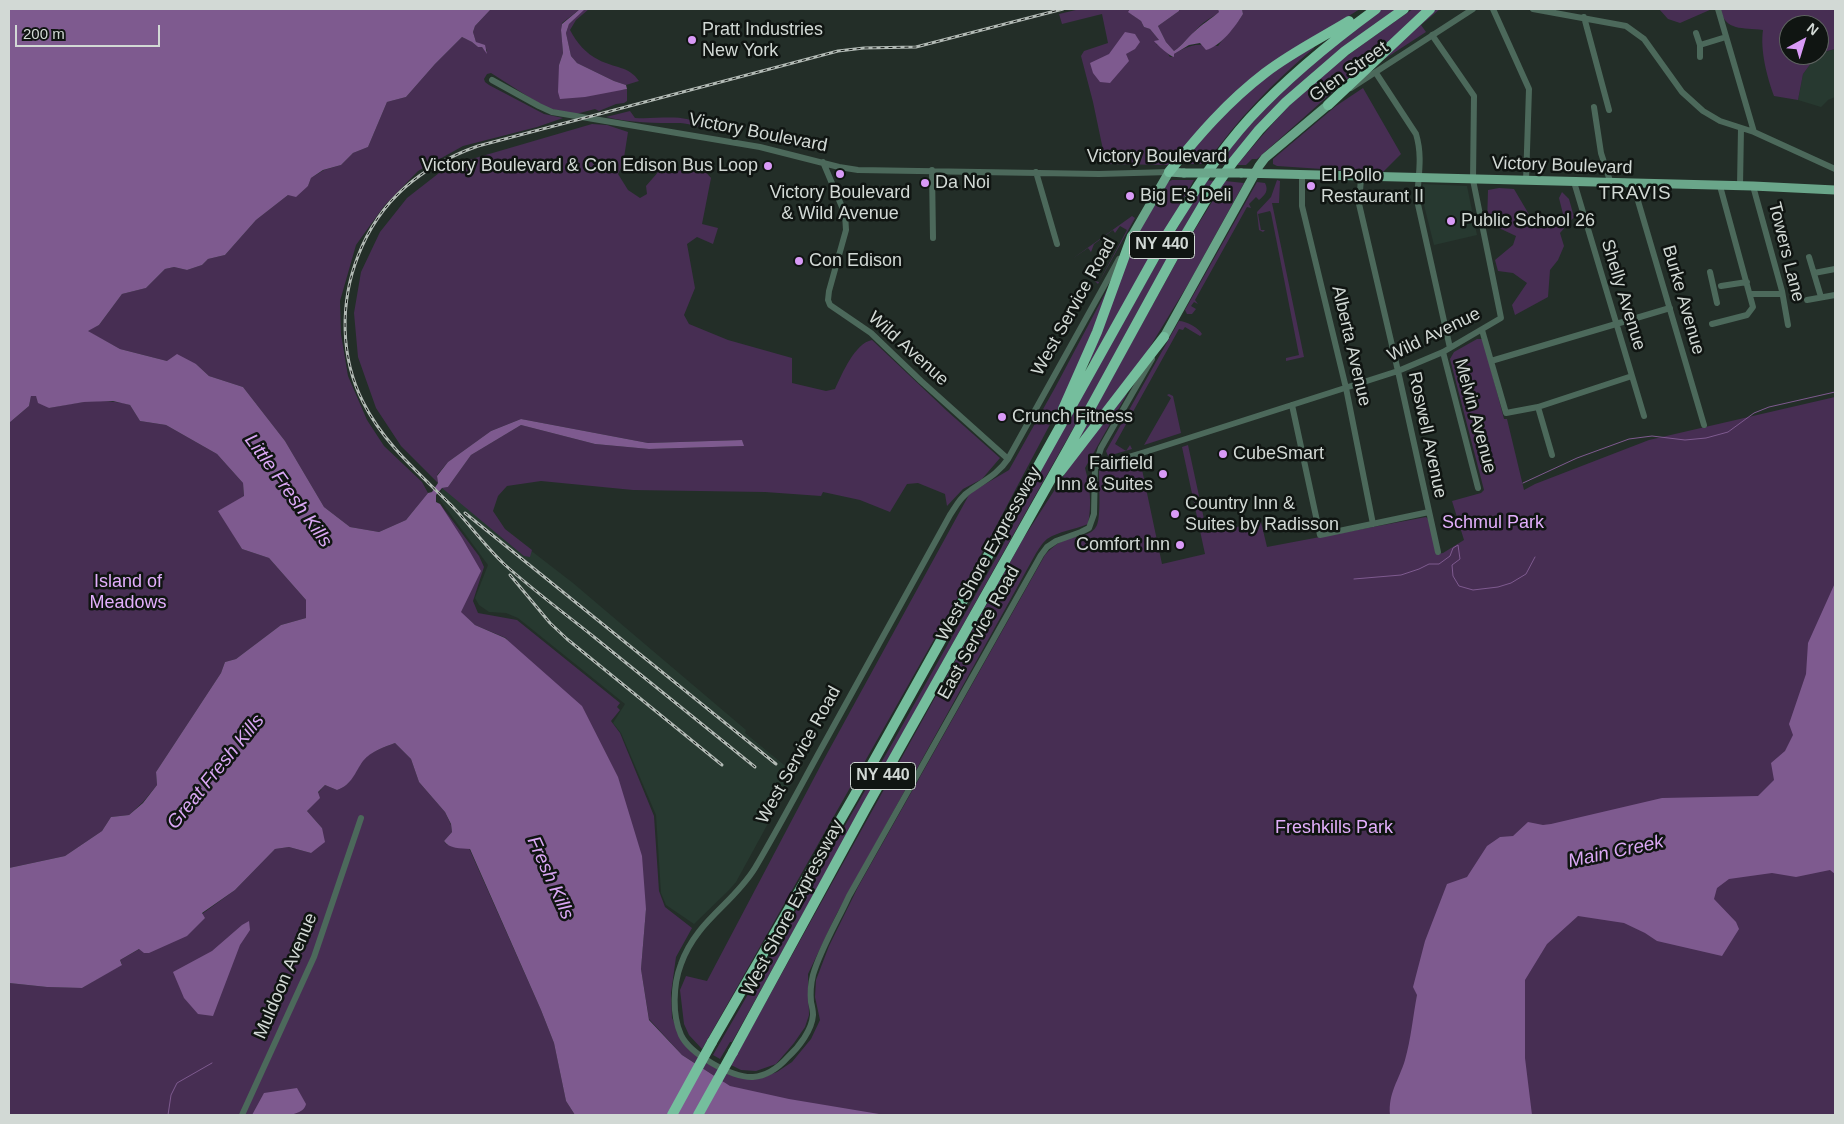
<!DOCTYPE html>
<html>
<head>
<meta charset="utf-8">
<style>
	body { margin:0 }
	#map { position:relative; width:1844px; height:1124px; overflow:hidden; background:#232e28; font-family:Arial,sans-serif }
	canvas { display:block }
	.frame { position:absolute; inset:0; border:10px solid #d2d9d5; pointer-events:none }
	.north { position:absolute; left:1779px; top:15px; width:50px; height:50px; box-sizing:border-box; background:#101512; border:1px solid #5e6360; border-radius:50%; rotate:39deg; font-size:14px; font-weight:700; line-height:20px; text-align:center; color:#d2d9d5 }
	.north::after { content:''; display:block; margin:auto; width:18px; height:22px; background:#d99af7; clip-path:polygon(50% 0,100% 100%,50% 72%,0 100%) }
	.scale { position:absolute; left:15px; top:25px; width:145px; height:22px; box-sizing:border-box; border:2px solid #d2d9d5; border-top:0; padding-left:6px; font-size:15px; line-height:18px; white-space:nowrap; color:#d2d9d5; -webkit-text-stroke:4px #101512; paint-order:stroke }
</style>
</head>
<body>
<div id="map">
<canvas width="1844" height="1124"></canvas>
<div class="frame"></div>
<div class="north">N</div>
<div class="scale">200 m</div>
</div>
<script>
const c = document.querySelector('canvas').getContext('2d');
c.lineJoin = 'round';
function fillPath(path, color) {
  c.fillStyle = color;
  c.fill(path, 'evenodd');
}
function stroke(path, color, width, dash) {
  c.strokeStyle = color;
  c.lineWidth = width;
  c.lineCap = dash ? 'butt' : 'round';
  c.setLineDash(dash || []);
  c.stroke(path);
}
function write(font, color, halo, rows, align = 'center') {
  c.font = font + ' Arial,sans-serif';
  c.lineWidth = 5;
  c.setLineDash([]);
  c.textBaseline = 'middle';
  c.strokeStyle = halo;
  c.fillStyle = color;
  for (const [text, x, y, turn = 0] of rows) {
    c.save();
    c.translate(x, y);
    c.rotate((+turn || 0) * Math.PI / 180);
    c.textAlign = isNaN(turn) ? turn : align;
    if (halo) c.strokeText(text, 0, 0);
    c.fillText(text, 0, 0);
    c.restore();
  }
}
fillPath(new Path2D(`
	M1835 49V97L1828 100 1821 107 1798 100 1803 74 1817 55Z
	M1423 184 1467 186 1477 235 1434 245 1423 201Z
	M442 488 503 529 573 583 746 730 745 733 795 774 736 882 729 890 694 924 666 905 661 893 656 815 621 733 613 723 625 704 518 618 506 613 489 612 479 605 475 598 488 565 440 500Z`), '#273930');
fillPath(new Path2D(`
	M491 9H580L562 23 561 30 563 53 559 65 623 90 627 89V101L624 103 616 104 599 111 595 109 576 114 546 108 491 73 487 74 484 79 485 82 489 85 544 114 563 118 537 127 463 146 418 171 384 206 356 245 340 301 341 334 348 376 367 420 384 446 422 482 428 493 406 520 379 532 350 527 324 507 285 441 243 387 209 376 196 364 167 361 120 349 87 331 99 325 122 294 146 288 165 269 174 267 187 270 202 265 208 259 225 255 256 220 288 195 308 186 311 178 324 170 341 165 353 153 368 147 387 102 406 97 435 64 462 37 472 42 478 47H482L487 52V50L476 42 473 32 475 26Z
	M584 9H589L576 20 570 30C577 43 585 53 599 60 614 68 629 66 639 81L626 85 614 81 577 63 571 56 566 33 569 24Z
	M1080 9H1130L1129 12 1141 21 1144 27 1150 29 1160 41 1156 44 1165 49 1170 57H1174V54C1191 44 1198 43 1218 46 1226 34 1236 26 1243 14L1242 9H1360L1289 53 1174 164 1170 163 1168 165 1106 164 1093 102 1081 56 1084 51 1108 43 1102 14 1062 24 1059 14Z
	M1179 9H1218L1220 12C1214 16 1208 19 1203 23 1193 32 1185 43 1174 51L1166 42 1158 26 1179 11Z
	M1381 9H1398L1319 68 1228 165 1217 164 1268 103 1337 41Z
	M1413 9H1426L1257 159H1252L1246 165H1237C1254 145 1270 126 1288 107 1325 69 1370 39 1413 9Z
	M1434 9H1440L1421 25 1426 32 1369 69Z
	M1659 9H1712L1680 23 1668 19Z
	M1720 9H1835V49L1819 53V25H1789V55H1817L1803 74 1798 100 1774 96C1767 77 1760 50 1763 30 1742 27 1726 32 1720 9Z
	M1313 45 1314 48C1273 82 1236 121 1206 164H1185L1182 162 1204 135 1262 79Z
	M1363 88 1401 154 1382 173 1277 166 1273 164V159L1336 106Z
	M630 111 635 118C656 120 687 112 703 127 695 127 688 123 680 123 655 123 631 123 606 117Z
	M592 124 607 125 628 132 623 164 618 174 628 190 640 198 647 194 646 186 659 171 704 170 711 178 702 224 718 228 713 244 697 237 687 244 695 288 684 315 689 324 728 340 792 358V383L826 391 835 389C842 374 855 343 872 340L947 411 1000 458 982 479 963 489 947 506 945 494 918 483 907 484 890 512 860 500 823 492 821 496 765 492 633 490 541 481 507 486 498 496 493 511 505 529 532 550 530 557 524 556 442 488 448 487 471 455 521 425 595 444 649 449 743 446 742 440 648 443 521 419 491 431 448 462 437 475 438 483 401 446 376 408 358 357 354 313 361 272 380 232 407 198 448 166Z
	M1172 180H1194L1091 362 1089 361 1135 238 1168 182Z
	M1205 180 1216 181C1049 464 892 754 732 1042H730L720 1059 713 1055 893 742 1000 551 1041 469 1134 303Z
	M1277 180 1280 181 1279 203H1272L1304 357 1286 361V358L1299 355 1271 213 1270 211 1258 214 1261 230H1265L1263 232 1259 230 1257 212 1271 197Z
	M1225 181 1244 183 1190 281 1145 355 1081 437 1080 436 1189 239Z
	M1257 182 1265 183C1269 191 1265 195 1259 200L1256 197 1249 204 1251 208 1247 207 1195 300 1198 304 1194 302 1191 306 1196 309 1192 314H1187L1185 310Z
	M1499 188 1514 189 1537 228 1564 218 1559 198 1562 192 1569 199 1574 217 1560 233 1564 246 1558 260 1550 270 1548 297 1515 315 1512 305 1527 283 1513 273 1498 271 1495 260 1513 245 1516 236 1501 229 1487 225 1488 190Z
	M1132 216 1135 218 1098 284 1095 281 1099 282 1127 230 1120 226 1115 233 1113 230 1094 244 1091 252 1088 248 1072 259Z
	M1109 286H1110L1074 379 966 583 702 1049 689 1035 684 1024 680 990 686 976 707 981 823 761 970 493 1009 470 1056 386Z
	M1179 321C1186 321 1199 328 1202 334L1200 336 1185 327 1183 330 1179 329 1115 444 1126 451 1130 445 1132 449 1108 456 1106 451Z
	M1477 339H1483L1504 419H1507L1524 490 1535 484 1649 440 1835 397V1115H707L724 1082 682 1055 649 1019 641 969 646 909 506 638 475 625 460 612 440 504 479 556 484 567 473 601 478 613 517 620 620 703 617 707 620 710 611 721 620 733 654 816 659 891 665 907 692 928 676 957 671 993 672 1018 689 1050 728 1073 766 1076 777 1072 792 1062 811 1039 820 1020 815 997 816 980 829 946 858 887 1045 555C1050 549 1056 544 1063 541 1074 535 1091 538 1097 525 1101 516 1099 484 1099 471L1140 460 1162 564 1205 554 1182 447 1188 445 1207 533 1261 522 1267 547 1426 517 1430 521 1437 554 1443 553 1464 540 1452 501 1481 493 1484 490 1450 359 1454 352Z
	M1125 393 1127 394 1085 468C1090 487 1092 504 1088 524 1074 530 1059 531 1047 539 1042 543 1038 550 1035 555L836 915 808 974 809 1015 805 1027 794 1043 776 1064 756 1071 741 1070 731 1065 1023 539 1070 466Z
	M1169 394 1173 396 1181 433 1144 445 1171 398 1167 395Z
	M31 396H36L49 408C77 403 101 397 130 405L140 421 166 425 217 454 243 483 244 497 219 511 242 549 269 558 306 600V618L281 625 236 659 225 662 221 673 156 772 157 785 143 802 129 815 111 817 102 831 65 856 9 868V423L29 406Z
	M395 743 411 759 419 782 445 812 451 825 452 832 444 841 446 844 455 847 469 848 541 1010 554 1043 566 1101 575 1115H9V983L47 987 82 988 122 964 120 960 202 914 235 890 275 849 289 847 311 853 322 828 307 811 319 798 318 793 325 785 337 790C352 785 354 772 363 760 371 751 385 747 395 743Z`), '#472e53');
fillPath(new Path2D(`
	M9 9H491L475 26 473 32 476 42 485 45 487 54 482 47H478L472 42 462 37 435 64 406 97 387 102 368 147 353 153 341 165 323 170 311 178 308 186 296 197 288 195 256 220 225 255 208 259 202 265 187 270 174 267 165 269 146 288 122 294 99 325 88 331 120 349 167 361 177 354 196 364 209 376 243 387 285 441 324 507 350 527 379 532 406 520 428 493 432 492 438 483 437 476 448 462 491 431 521 419 648 443 742 440 744 446 649 449 595 444 521 425 471 455 448 487 442 488 436 495V502L440 504 462 538 481 571 461 612 475 625 505 638 582 706 618 777 642 856 646 909 641 969 649 1020 682 1055 730 1086 789 1099 885 1115H575L566 1101 554 1043 541 1010 470 849C461 848 449 849 444 841L452 832 451 824 445 812 419 782 411 759 395 743C385 747 371 751 363 761 355 772 352 785 337 790L325 785 318 792 320 798 307 811 322 828 325 842 311 853 289 847 275 849 235 890 202 913 205 918 187 936 149 953H144L139 949 120 960 122 965 82 988 47 987 9 983V868L65 856 102 831 111 817 129 815 143 803 157 785 156 772 221 673 225 662 236 659 281 625 306 618V600L269 558 242 549 218 511 244 496 243 483 217 454 166 425 140 421 130 405 113 401 84 402 49 408 38 403 36 396H31L29 406 9 423Z
	M580 9H585L569 24 566 33 571 56 577 63 614 81 626 85 627 89 585 97 560 99 558 92 559 65 563 53 561 30 562 24Z
	M1130 9H1179V11L1158 26 1166 42 1174 51C1184 44 1186 39 1194 32 1202 24 1211 19 1219 12L1218 9H1242L1243 14C1236 26 1220 47 1206 50L1200 43 1189 45 1174 54V57C1171 57 1156 44 1154 41L1159 40 1150 29 1144 27 1141 21 1128 12Z
	M1125 32 1135 34 1140 42 1135 49 1126 54 1129 61 1110 83 1100 82 1093 73 1090 63 1109 54Z
	M1835 583V874L1830 870 1796 877 1772 873 1729 879 1717 888 1714 899 1736 922 1739 929 1722 956 1657 941 1645 933 1624 923 1578 916 1547 944 1525 980V1058L1532 1115H1390C1388 1093 1399 1080 1405 1060 1411 1039 1413 1016 1417 995L1413 987 1425 941 1447 884 1467 877 1487 846 1500 837 1513 836 1528 822 1543 825 1551 824 1662 798 1758 796 1774 780 1771 763 1785 751 1793 735 1789 724 1806 674 1808 643Z
	M249 921 250 930 240 945 213 1016 198 1014 184 998 173 972 212 951 242 925Z
	M297 1088 306 1104C303 1120 266 1115 252 1115L264 1093Z`), '#7e5a8f');
stroke(new Path2D(`
	M1523 483 1577 458 1629 439 1652 436 1685 440 1706 438 1728 432 1754 413 1769 407 1835 392
	M1354 579 1401 575 1419 569 1429 564H1439L1450 556 1453 548 1458 545 1460 559 1452 565 1453 576 1459 586 1473 590 1498 587 1511 583 1526 574 1535 557
	M168 1115 171 1095 177 1083 212 1063`), '#7e5a8f', 1);
stroke(new Path2D(`
	M1493 9 1529 89 1526 181
	M1533 9 1626 26 1644 39 1682 92 1703 111 1720 121 1754 132 1835 169
	M1718 9 1754 132
	M1584 17 1609 110
	M1696 33 1700 45V57
	M1700 45 1726 37
	M1376 73 1416 134C1423 157 1418 177 1417 200L1450 348
	M492 80 539 106 552 112 760 147 839 167 858 170 1099 174 1169 172
	M1351 88 1473 9
	M1594 107 1601 153 1611 184
	M823 162 845 214 846 230 829 291 828 300 830 305 871 333 921 381 1008 459
	M932 170 933 238
	M1036 172 1057 244
	M1302 176V206L1346 388 1373 524
	M1361 178 1359 204 1398 371 1438 552
	M1574 182 1644 416
	M1633 184 1704 425
	M1740 186 1741 128
	M1753 186 1782 291 1788 325
	M1809 257 1821 297
	M1119 259 1008 459C998 474 985 480 971 490 961 496 956 506 950 515 907 593 864 671 821 749 799 789 778 829 755 868 733 904 696 921 681 964 673 985 672 1015 681 1035 690 1054 732 1078 753 1077 767 1076 779 1067 788 1057 799 1047 812 1030 813 1015 813 1010 812 1006 811 1002 810 992 811 983 813 975 821 948 837 922 849 896L1041 555 1047 547 1056 541 1081 532 1089 528 1094 514 1095 467 1101 448 1152 359
	M1710 272 1717 303
	M1814 273 1835 269
	M1721 286 1747 282
	M1750 294H1782
	M1807 300 1835 295
	M1712 324 1747 315 1753 307 1720 186
	M1482 330 1506 413 1538 407 1632 376
	M1443 352 1478 488
	M1491 361 1670 308
	M1292 405 1320 535 1429 512
	M1538 407 1552 455
	M1095 467 1145 452 1398 371 1443 352 1501 318 1473 180 1474 96 1432 35
	M242 1115 314 957 361 818`), '#4c695b', 6);
stroke(new Path2D(`
	M1241 173 1753 186 1835 190
	M1132 236 1169 172 1184 173
	M1164 337 1259 166 1265 158 1328 105`), '#6aa68a', 9);
stroke(new Path2D(`
	M1328 105 1430 9
	M1169 172C1198 136 1227 102 1265 73 1291 53 1321 38 1349 21
	M1063 409 1097 332 1132 236
	M1060 472 1164 337
	M712 1042 853 798 1168 233C1193 193 1218 153 1250 118 1288 77 1331 42 1376 9
	M733 1052 867 806 1069 447 1183 239 1206 200 1233 162 1259 130 1286 102 1345 51 1404 9`), '#75be9d', 10);
const rail = new Path2D(`
	M465 513 776 764
	M510 575 550 623 567 639 722 765
	M755 767C702 724 648 681 594 637 564 613 533 590 504 564 485 546 470 525 452 506 420 474 384 444 363 402 340 357 340 302 358 256 380 199 422 166 478 146L838 51 864 48 916 47 1063 9`);
stroke(rail, '#b2bab5', 3);
stroke(rail, '#101512', 1, [4]);
stroke(new Path2D(`
	M1184 173H1241`), '#6aa68a', 9);
stroke(new Path2D(`
	M672 1115 712 1042
	M698 1115 733 1052`), '#75be9d', 10);
for (const [x, y, r, color] of [
	[692,40,5,"#d99af7"],
	[768,166,5,"#d99af7"],
	[840,174,5,"#d99af7"],
	[925,183,5,"#d99af7"],
	[1311,186,5,"#d99af7"],
	[1130,196,5,"#d99af7"],
	[1451,221,5,"#d99af7"],
	[799,261,5,"#d99af7"],
	[1002,417,5,"#d99af7"],
	[1223,454,5,"#d99af7"],
	[1163,474,5,"#d99af7"],
	[1175,514,5,"#d99af7"],
	[1180,545,5,"#d99af7"]
]) {
  const dot = new Path2D();
  dot.arc(x, y, r, 0, 2 * Math.PI);
  c.fillStyle = color;
  c.fill(dot);
  stroke(dot, '#101512', 2);
}
for (const [x, y, w] of [
	[1162,245,65],
	[883,776,65]
]) {
  const box = new Path2D();
  box.roundRect(x - w / 2, y - 13.5, w, 27, 4);
  c.fillStyle = '#101512';
  c.fill(box);
  stroke(box, '#d2d9d5', 1);
}
write('bold 16px', '#d2d9d5', null, [
	["NY 440",1162,245],
	["NY 440",883,776]
]);
write('18px', '#d2d9d5', '#101512', [
	["Pratt Industries",702,30],
	["New York",702,51],
	["Victory Boulevard & Con Edison Bus Loop",758,166,"right"],
	["El Pollo",1321,176],
	["Restaurant II",1321,197],
	["Da Noi",935,183],
	["Victory Boulevard",840,193,"center"],
	["& Wild Avenue",840,214,"center"],
	["Big E's Deli",1140,196],
	["Public School 26",1461,221],
	["Con Edison",809,261],
	["Crunch Fitness",1012,417],
	["CubeSmart",1233,454],
	["Fairfield",1153,464,"right"],
	["Inn & Suites",1153,485,"right"],
	["Country Inn &",1185,504],
	["Suites by Radisson",1185,525],
	["Comfort Inn",1170,545,"right"]
], 'left');
write('18px', '#d2d9d5', '#101512', [
	["Glen Street",1349,72,-35],
	["Victory Boulevard",758,133,11],
	["Victory Boulevard",1157,157],
	["Victory Boulevard",1562,166,2],
	["Towers Lane",1786,252,76],
	["Shelly Avenue",1623,295,73],
	["Burke Avenue",1683,300,74],
	["West Service Road",1074,307,-61],
	["Wild Avenue",1434,335,-26],
	["Alberta Avenue",1351,346,77],
	["Wild Avenue",908,349,42],
	["Melvin Avenue",1475,416,75],
	["Roswell Avenue",1427,435,78],
	["West Shore Expressway",989,554,-61],
	["East Service Road",979,633,-61],
	["West Service Road",799,755,-61],
	["West Shore Expressway",793,908,-62],
	["Muldoon Avenue",286,976,-67]
]);
write('18px', '#e3affc', '#101512', [
	["Schmul Park",1493,523],
	["Island of",128,582],
	["Meadows",128,603],
	["Freshkills Park",1334,828]
]);
c.letterSpacing = '1px';
write('19px', '#d2d9d5', '#101512', [
	["TRAVIS",1635,194]
]);
c.letterSpacing = '0px';
write('italic 19px', '#dba8f5', '#101512', [
	["Little Fresh Kills",288,491,54],
	["Great Fresh Kills",216,772,-51],
	["Main Creek",1616,852,-12],
	["Fresh Kills",550,878,66]
]);
</script>
</body>
</html>
